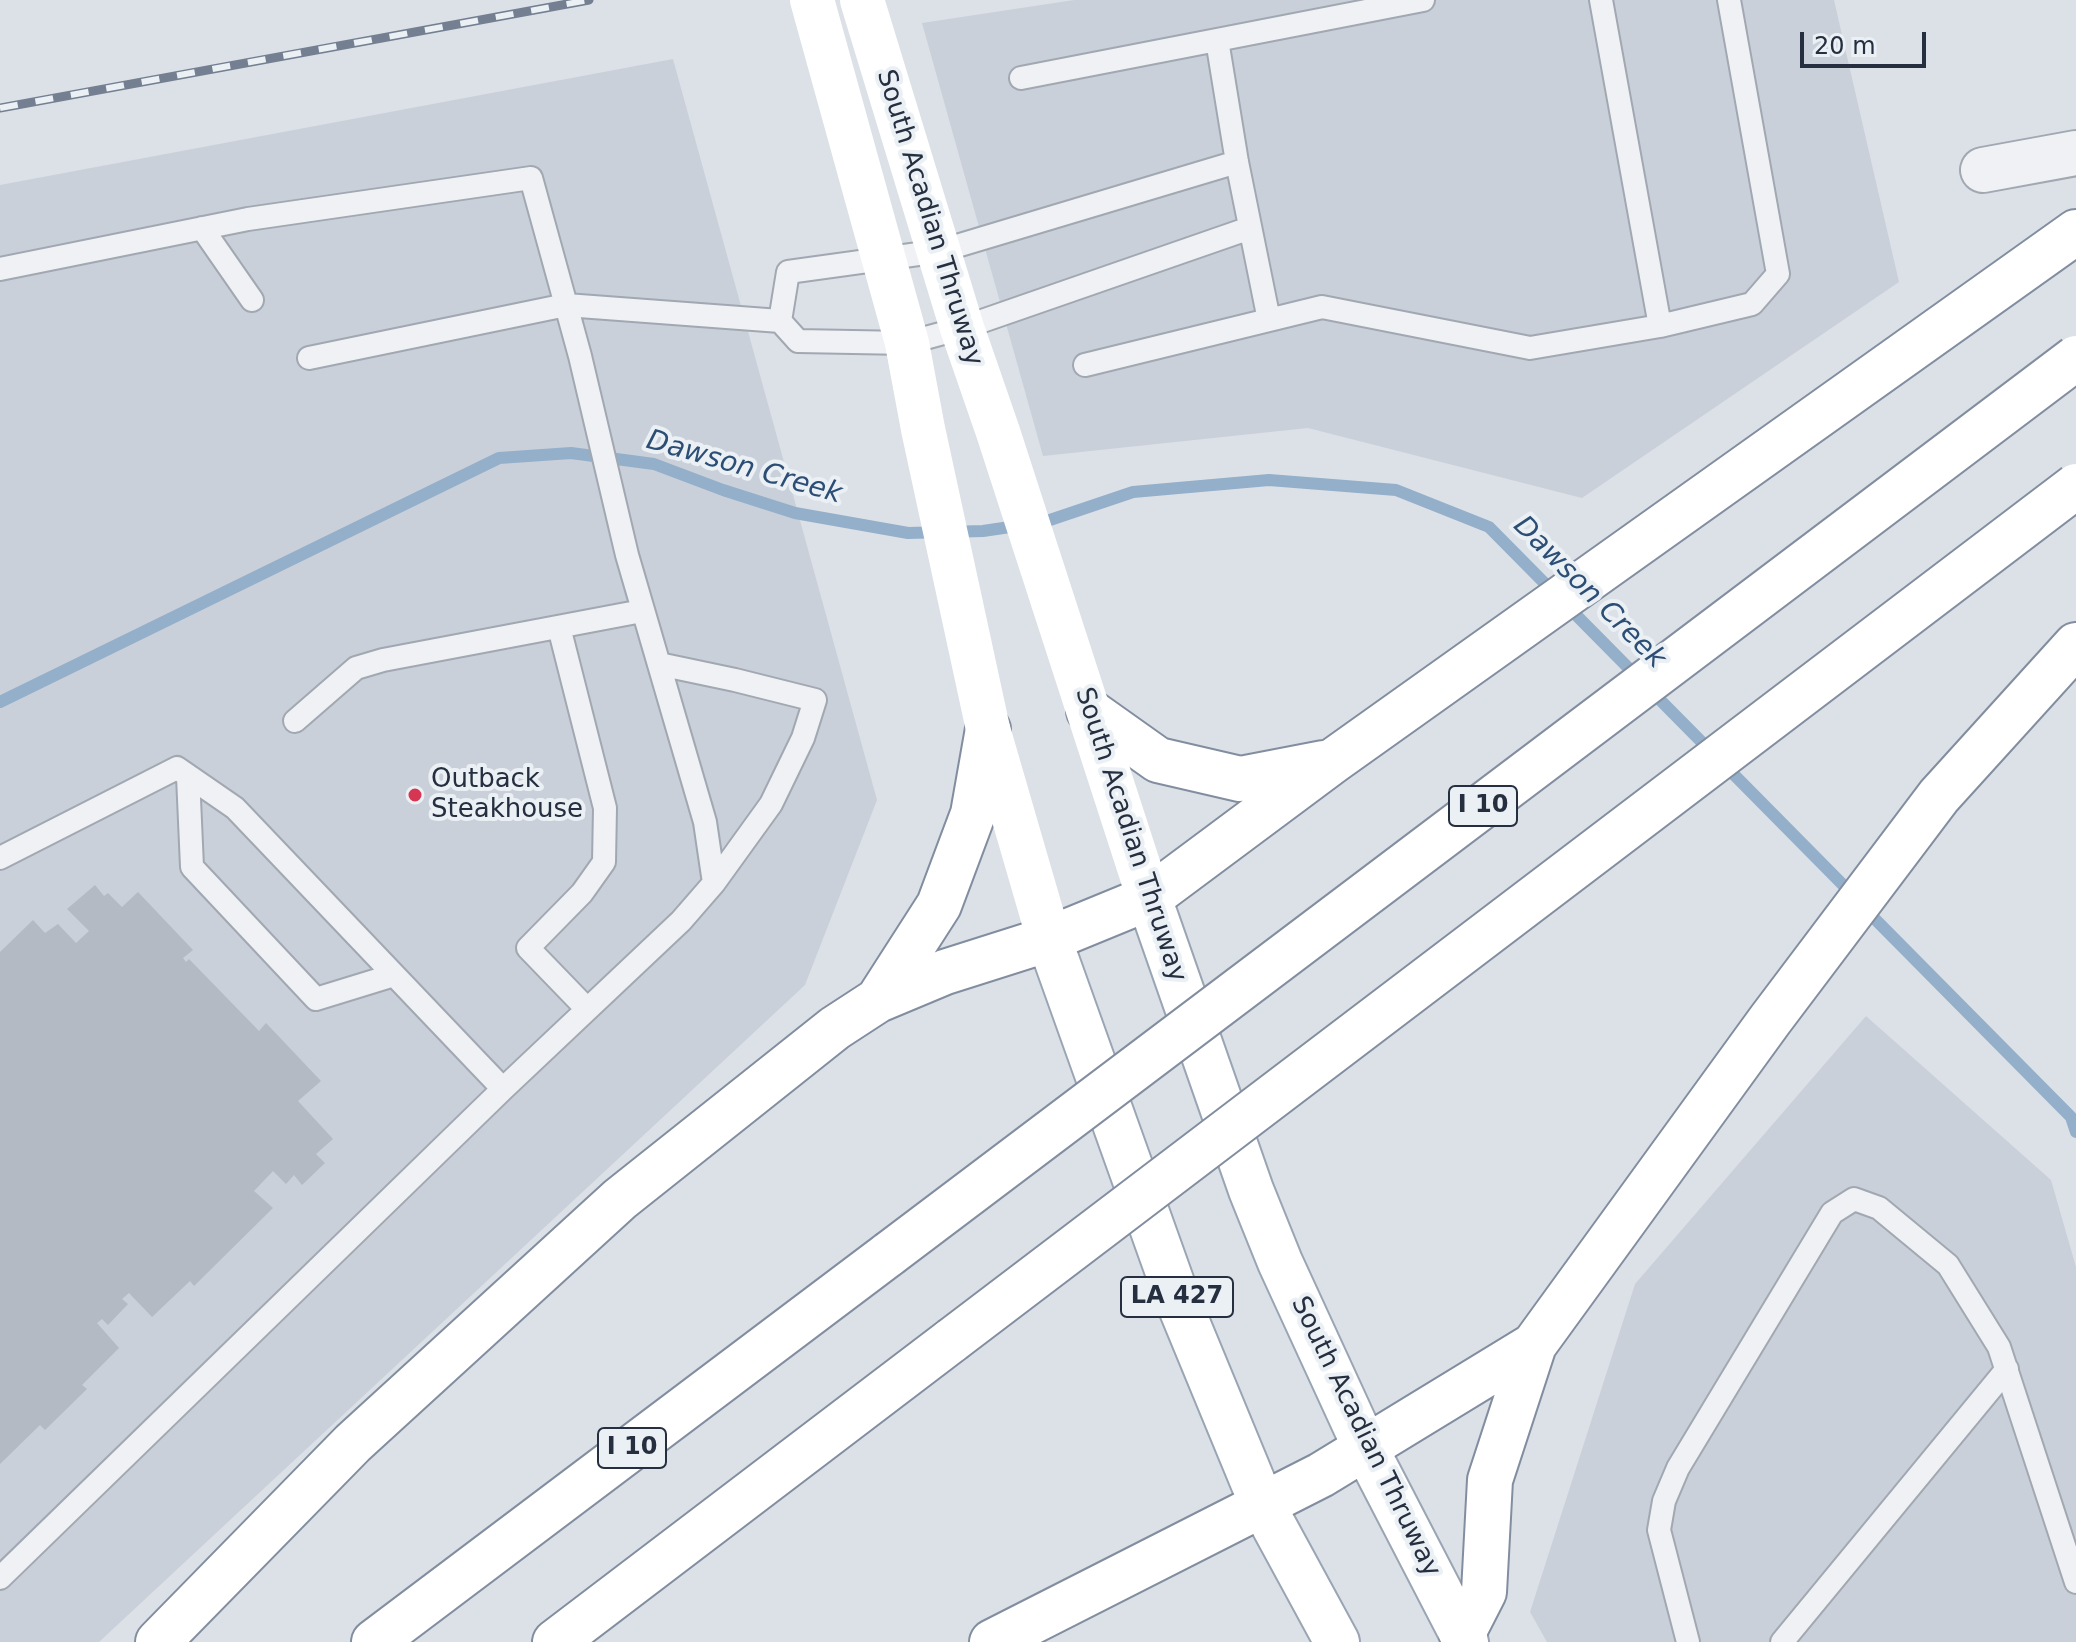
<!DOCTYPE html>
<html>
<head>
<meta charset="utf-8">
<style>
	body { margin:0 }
	#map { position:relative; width:2076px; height:1642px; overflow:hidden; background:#dce1e7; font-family:"DejaVu Sans",sans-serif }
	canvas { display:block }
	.scale { position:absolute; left:1800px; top:32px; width:126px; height:36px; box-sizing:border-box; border:4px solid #252f3f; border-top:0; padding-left:10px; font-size:24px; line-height:28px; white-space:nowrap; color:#252f3f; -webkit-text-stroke:6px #ebf0f5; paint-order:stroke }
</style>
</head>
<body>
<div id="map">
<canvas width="2076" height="1642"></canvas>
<div class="scale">20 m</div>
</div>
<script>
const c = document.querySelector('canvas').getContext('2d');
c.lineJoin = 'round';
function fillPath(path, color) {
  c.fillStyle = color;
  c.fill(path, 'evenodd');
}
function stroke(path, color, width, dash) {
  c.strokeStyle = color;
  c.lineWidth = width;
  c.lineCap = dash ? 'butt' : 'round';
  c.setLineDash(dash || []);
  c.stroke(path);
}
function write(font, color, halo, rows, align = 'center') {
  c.font = font + ' "DejaVu Sans",sans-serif';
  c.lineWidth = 8;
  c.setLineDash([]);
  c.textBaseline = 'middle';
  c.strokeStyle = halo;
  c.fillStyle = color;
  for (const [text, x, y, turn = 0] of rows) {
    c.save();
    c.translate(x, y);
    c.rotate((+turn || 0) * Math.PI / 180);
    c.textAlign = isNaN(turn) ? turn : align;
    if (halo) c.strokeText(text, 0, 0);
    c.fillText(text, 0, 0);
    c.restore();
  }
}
fillPath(new Path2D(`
	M1074 0H1834L1899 282 1582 498 1308 428 1043 456 922 23Z
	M673 59 877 800 805 985 99 1642H0V185Z
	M1866 1016 2051 1180 2076 1267V1642H1547L1530 1612 1635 1284Z`), '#cad0d9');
stroke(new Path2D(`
	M0 702 499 458 571 453 654 464 723 490 795 513 908 533 983 531 1044 522 1133 492 1269 480 1396 490 1489 527 1853 895
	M1865 909 2071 1117 2076 1132`), '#94afca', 12);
fillPath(new Path2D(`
	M95 885 104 896 108 893 122 907 138 892 193 950 183 958 186 962 189 959 259 1031 266 1023 321 1081 298 1101 333 1139 316 1154 325 1163 302 1185 294 1175 286 1184 273 1171 254 1191 273 1208 194 1286 190 1281 152 1317 129 1293 122 1299 128 1304 108 1325 102 1319 97 1323 119 1348 82 1385 87 1389 45 1430 40 1425 0 1464V952L33 920 45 933 58 924 76 943 89 931 67 909Z`), '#b3bac4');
const service = new Path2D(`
	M1601 0 1660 326
	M1217 40 1237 162 1269 320
	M1021 78 1423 0
	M202 228 252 300
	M0 269 248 219 531 178 566 305 780 321 798 341 907 343 962 328 1250 228
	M780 321 788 272 940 251 1237 162
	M1085 365 1322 307 1530 348 1660 326 1752 304 1778 274 1729 0
	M559 627 605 808 604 862 582 893 528 948 587 1009
	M659 664 735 680 815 700 803 738 771 804 714 883
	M295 721 356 668 383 660 642 611
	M188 776 192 867 316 999 394 975
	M0 858 177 768 235 808 503 1089
	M0 1578 503 1089 681 921 714 883 705 822 627 555 580 356 566 305 309 358
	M1688 1642 1659 1530 1664 1501 1678 1468 1832 1213 1854 1199 1879 1208 1948 1265 1999 1347 2076 1582
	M1782 1642 2007 1369`);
const minor = new Path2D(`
	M1983 170 2076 153`);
const primary = new Path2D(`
	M1149 898 1251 1190 1280 1262 1365 1447 1466 1642
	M1049 939 1179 1303 1262 1504 1337 1642`);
const motorway = new Path2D(`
	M1089 711 1158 760 1240 779 1323 763
	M878 1000 939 905 973 814 988 729
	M1462 1635 1484 1592 1490 1480 1534 1345
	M158 1642 353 1443 620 1199 835 1028 878 1000 945 972 1049 939 1149 898 1333 761 2076 232
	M374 1642 889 1254
	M555 1642 952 1340
	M992 1642 1321 1475 1534 1345 1770 1020 1939 796 2076 645`);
stroke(service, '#a1a8b1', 26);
stroke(minor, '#a1a8b1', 48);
stroke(primary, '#9aa5b4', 48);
stroke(motorway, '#828e9f', 48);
stroke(service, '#eff1f5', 22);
stroke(minor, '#eff1f5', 44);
stroke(new Path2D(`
	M812 0 907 343 923 429 988 729 1049 939
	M862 0 962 328 998 432 1149 898`), '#fff', 44);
stroke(primary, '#fff', 44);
stroke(motorway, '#fff', 44);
const rail = new Path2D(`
	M0 108 589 0`);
stroke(rail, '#748092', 9);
stroke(rail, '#ebf0f5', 6, [18]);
const motorwayBridge = new Path2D(`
	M889 1254 2076 358
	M952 1340 2076 486`);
stroke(motorwayBridge, '#828e9f', 48, []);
stroke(motorwayBridge, '#fff', 44);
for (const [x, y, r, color] of [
	[415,795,8,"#d73652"]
]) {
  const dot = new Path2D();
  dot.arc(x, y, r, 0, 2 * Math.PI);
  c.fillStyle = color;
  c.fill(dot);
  stroke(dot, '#ebf0f5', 3);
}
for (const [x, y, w] of [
	[1483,806,68],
	[1177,1297,112],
	[632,1448,68]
]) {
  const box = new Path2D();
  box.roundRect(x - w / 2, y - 20, w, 40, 6);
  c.fillStyle = '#ebf0f5';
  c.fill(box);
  stroke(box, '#252f3f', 2);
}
write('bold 24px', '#252f3f', null, [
	["I 10",1483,806],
	["LA 427",1177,1297],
	["I 10",632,1448]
]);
write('26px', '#252f3f', '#ebf0f5', [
	["South Acadian Thruway",929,218,73],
	["South Acadian Thruway",1130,835,72],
	["South Acadian Thruway",1365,1437,64]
]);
write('26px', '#252f3f', '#ebf0f5', [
	["Outback",431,780],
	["Steakhouse",431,810]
], 'left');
write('italic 28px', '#2c4e75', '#ebf0f5', [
	["Dawson Creek",744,468,16],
	["Dawson Creek",1589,593,45]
]);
</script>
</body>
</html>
